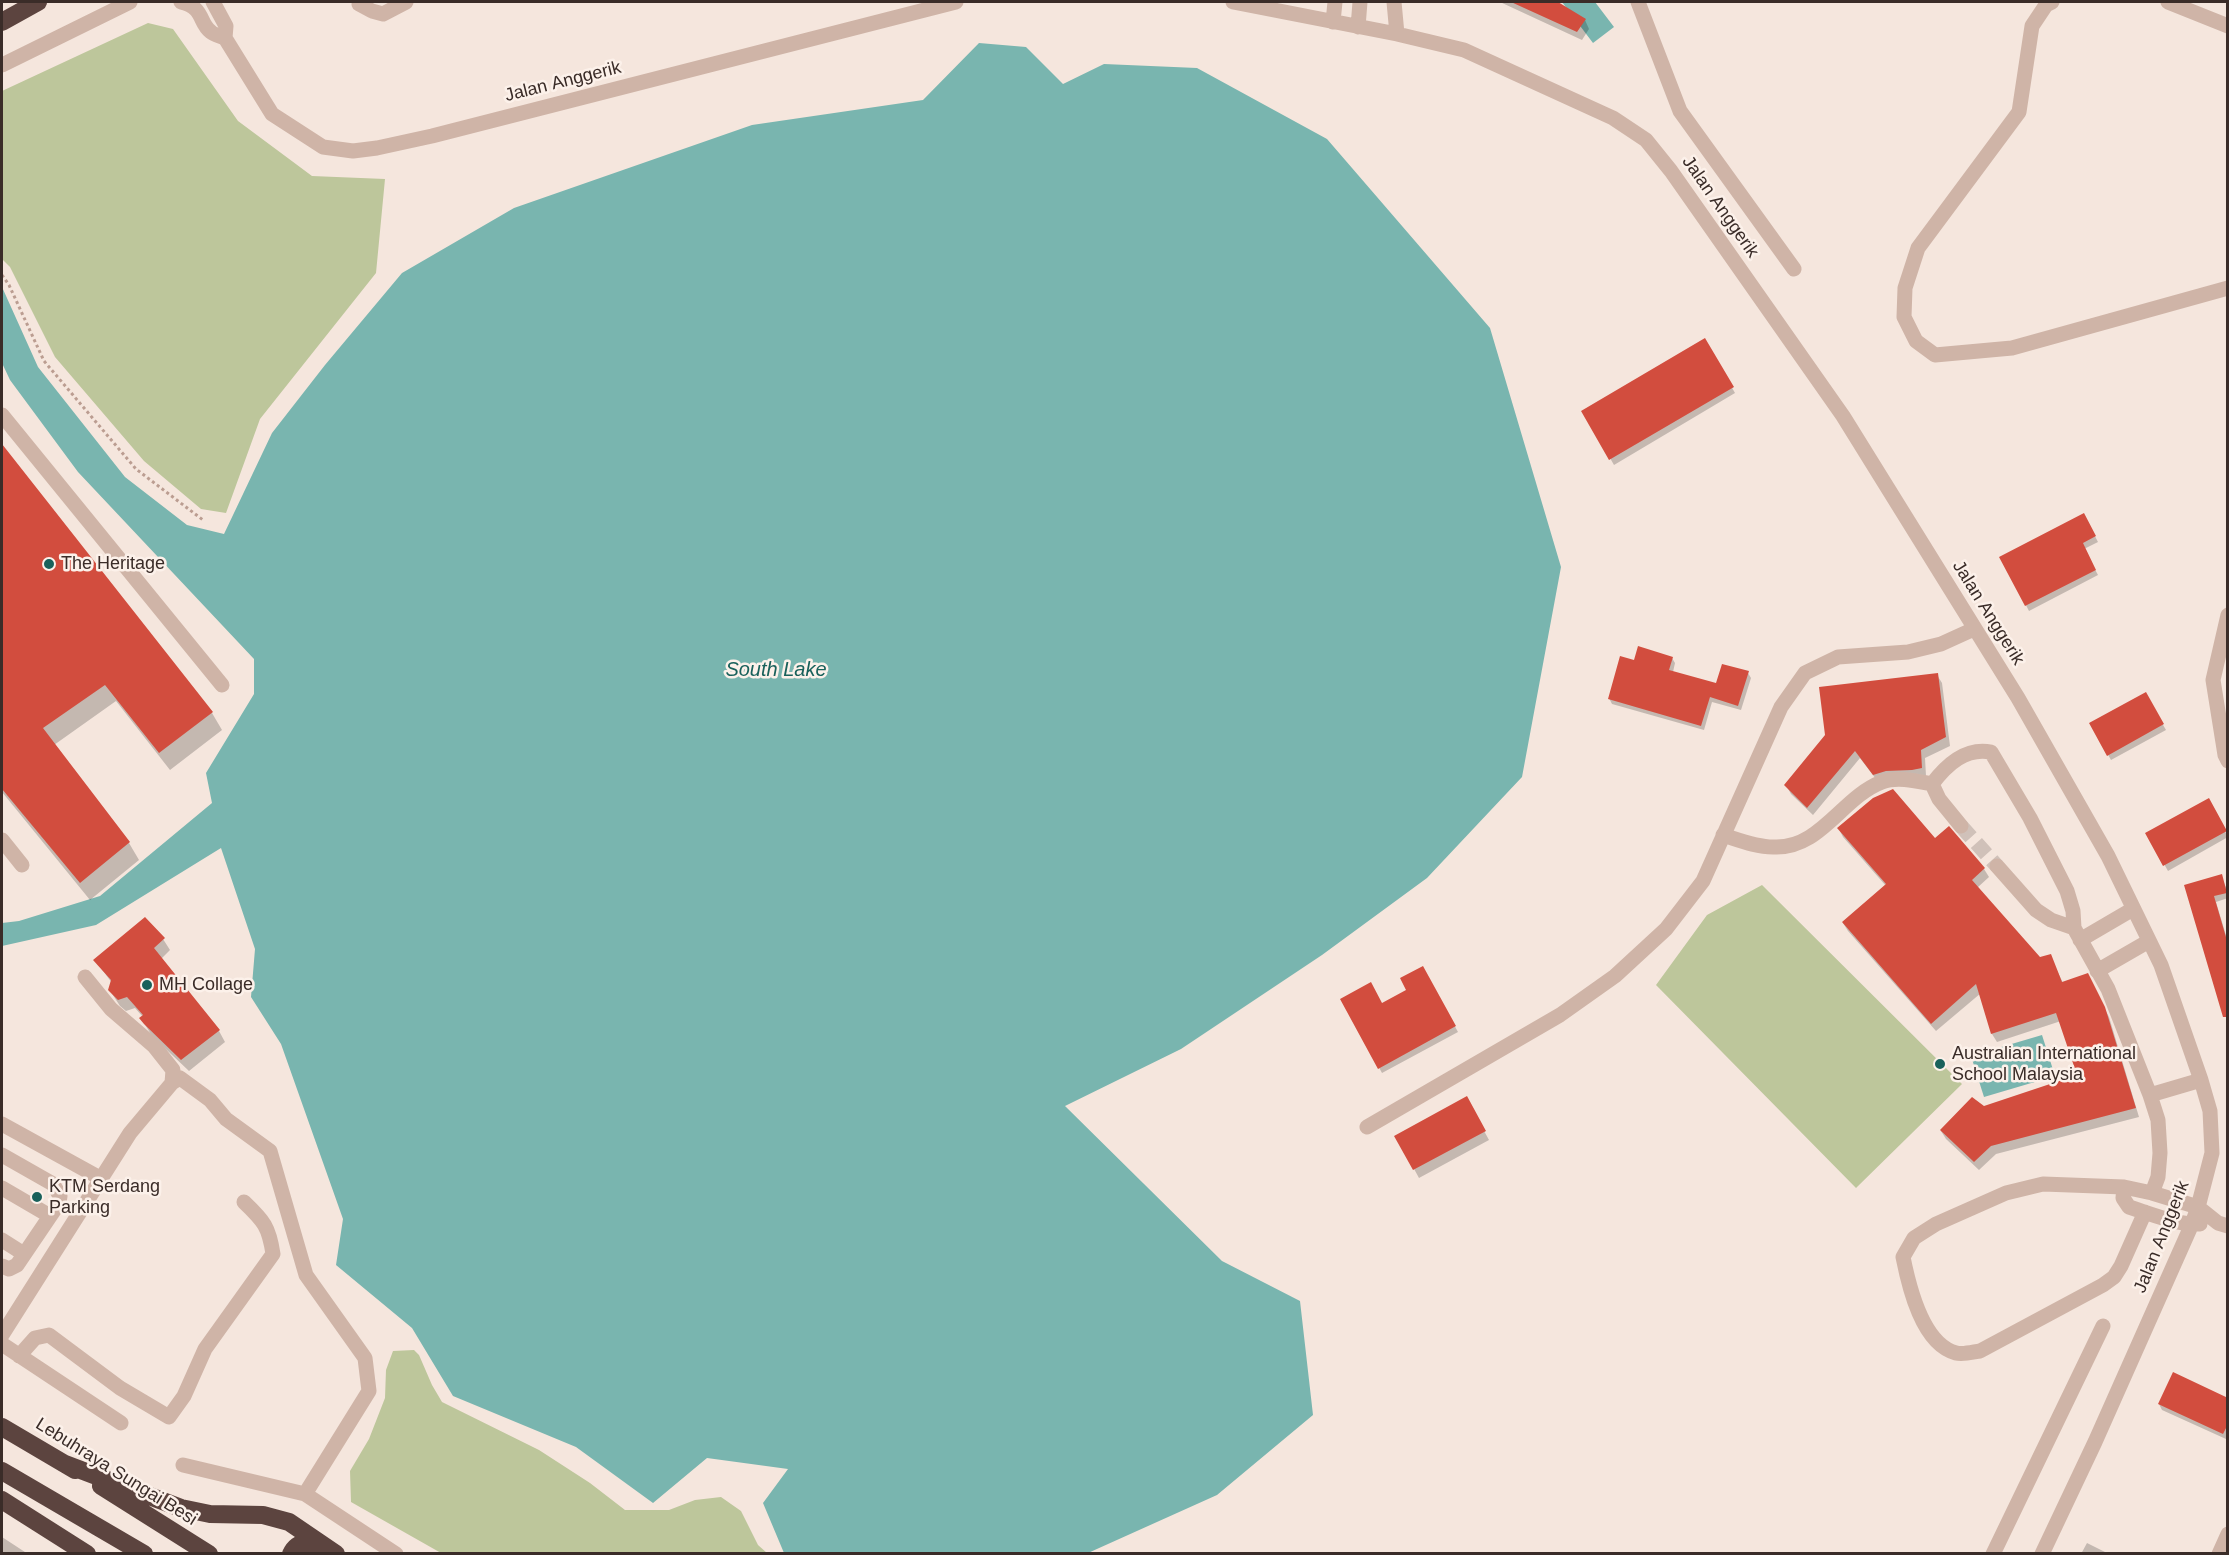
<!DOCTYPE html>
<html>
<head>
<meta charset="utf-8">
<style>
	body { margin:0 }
	#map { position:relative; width:2229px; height:1555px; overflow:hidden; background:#f5e6dd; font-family:Arial,sans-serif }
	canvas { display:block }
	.frame { position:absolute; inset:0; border:3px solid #3a2c28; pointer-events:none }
</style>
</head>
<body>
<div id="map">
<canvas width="2229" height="1555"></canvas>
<div class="frame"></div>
</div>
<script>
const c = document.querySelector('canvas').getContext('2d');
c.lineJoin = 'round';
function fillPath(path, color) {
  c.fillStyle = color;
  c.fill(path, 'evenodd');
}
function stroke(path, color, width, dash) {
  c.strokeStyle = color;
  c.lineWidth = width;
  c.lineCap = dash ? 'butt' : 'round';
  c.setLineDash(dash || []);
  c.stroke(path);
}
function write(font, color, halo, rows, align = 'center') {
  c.font = font + ' Arial,sans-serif';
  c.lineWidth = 5;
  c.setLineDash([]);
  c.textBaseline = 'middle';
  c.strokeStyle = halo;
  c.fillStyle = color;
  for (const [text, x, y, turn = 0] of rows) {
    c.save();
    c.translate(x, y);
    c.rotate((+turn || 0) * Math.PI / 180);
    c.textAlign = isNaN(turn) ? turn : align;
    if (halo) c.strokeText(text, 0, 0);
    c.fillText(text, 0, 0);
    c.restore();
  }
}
fillPath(new Path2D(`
	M148 23 173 29 238 121 312 176 385 179 376 273 260 419 226 513 201 509 144 461 55 357 10 267 2 259V91Z
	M1762 885 1962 1084 1856 1188 1656 985 1707 915Z
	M414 1350 419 1355 432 1385 442 1402 539 1450 590 1483 625 1510H669L695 1500 721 1497 741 1511 758 1545 767 1553H441L351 1502 350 1471 369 1439 385 1398 386 1370 393 1351Z`), '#bdc69b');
fillPath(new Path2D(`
	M1562 2H1595L1614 27 1593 43Z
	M979 43 1026 47 1063 84 1104 64 1197 68 1327 139 1490 328 1561 567 1522 777 1427 878 1322 955 1181 1049 1065 1106 1222 1261 1300 1301 1313 1415 1217 1495 1088 1553H784L763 1503 788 1469 707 1458 653 1503 576 1447 453 1396 412 1328 336 1265 343 1219 281 1044 251 997 255 949 221 848 96 925 2 946V923L19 921 100 896 212 803 206 773 254 694V659L78 472 10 380 2 363V287L38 367 125 477 187 525 224 534 272 433 325 365 402 273 514 208 752 125 923 100Z
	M2042 1035 2055 1076 1984 1097 1971 1056Z`), '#79b5af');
fillPath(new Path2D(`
	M1500 2H1556L1585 20 1589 29 1582 40Z
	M1705 340 1735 393 1614 465 1583 411Z
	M2 446 212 713 222 730 170 770 116 701 54 745 129 843 139 860 90 900 2 792Z
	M2084 515 2098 542 2084 549 2098 575 2029 611 2001 557Z
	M1672 658 1675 663 1673 672 1717 685 1748 673 1751 678 1741 710 1712 702 1704 730 1612 704 1609 698 1635 662Z
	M1937 675 1942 683 1950 746 1925 758 1926 776 1879 783 1860 758 1813 815 1791 794 1786 785Z
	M2145 694 2166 730 2111 760 2091 724Z
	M2208 800 2228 837 2168 871 2147 834Z
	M1949 828 1984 869 1989 877 1977 888 2040 959 2050 956 2063 983 2092 984 2109 1017 2139 1117 1996 1154 1979 1170 1946 1139 1941 1131 1984 1108 2079 1076 2061 1021 1997 1042 1992 1034 1981 993 1936 1031 1848 931 1843 923 1886 886 1843 837 1839 829 1935 840Z
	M2221 876 2228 892V898L2216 902 2228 942V1009L2186 886Z
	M163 939 170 950 161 959 219 1031 225 1042 189 1071 152 1036 141 1018 143 1017 135 1008 126 1011 120 1006 109 989 112 983 95 960Z
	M1423 968 1458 1032 1382 1073 1342 999 1381 1005 1408 990Z
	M1466 1098 1489 1140 1419 1178 1396 1136Z
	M2228 1399V1435L2226 1439 2162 1410 2159 1404Z
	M2 1537 28 1554H2Z
	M2087 1543 2109 1554H2081Z`), '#0003');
fillPath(new Path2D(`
	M1511 2H1558L1586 19 1577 32Z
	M1705 338 1734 387 1609 460 1581 411Z
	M2 444 213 712 159 753 105 685 43 728 130 842 80 883 2 789Z
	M2084 513 2096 536 2083 543 2096 570 2025 606 1999 557Z
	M1638 646 1673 657 1669 670 1716 683 1722 664 1749 671 1738 706 1710 697 1701 726 1608 699 1620 656 1634 660Z
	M1938 673 1946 737 1921 750 1922 768 1912 770 1886 771 1873 775 1855 751 1807 808 1784 785 1825 735 1819 687Z
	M2146 692 2164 724 2107 756 2089 723Z
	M1893 789 1935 838 1949 826 1985 868 1972 880 2040 957 2051 954 2062 982 2088 973 2105 1007 2136 1108 1991 1146 1974 1162 1940 1130 1972 1097 1984 1106 2077 1075 2056 1013 1991 1034 1976 984 1931 1024 1842 922 1886 884 1837 828 1873 798Z
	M2209 798 2227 831 2163 866 2145 833Z
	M2222 874 2227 893 2214 896 2228 944V1017H2223L2184 885Z
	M145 917 165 938 154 948 220 1030 181 1060 144 1024 139 1018 143 1015 127 997 118 1000 108 990 111 980 93 960Z
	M1423 966 1456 1026 1378 1069 1340 999 1371 982 1382 1003 1406 990 1400 978Z
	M1467 1096 1486 1131 1413 1170 1394 1136Z
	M2173 1372 2228 1398V1424L2223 1434 2158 1404Z`), '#d24d3e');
stroke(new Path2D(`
	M1961 826 1997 866`), '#d0c1b9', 15, [15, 8]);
stroke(new Path2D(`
	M2 275 9 285 44 361 136 469 203 520`), '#bb9d91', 3, [3, 3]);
stroke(new Path2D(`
	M181 2C205 8 198 22 211 32 214 35 221 36 225 38
	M213 2 226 26 225 38 272 114 323 147 353 151 377 148 432 136 956 2
	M1233 2 1397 34 1464 50 1613 118 1646 140 1671 171 1843 416 2018 698 2108 856 2161 965 2201 1080 2210 1111 2212 1153 2198 1207 2192 1224 2095 1442 2042 1554
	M1394 2 1397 34
	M1638 2 1680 111 1794 269
	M2052 2 2046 5 2032 26 2019 112 1918 248 1905 288 1904 317 1916 341 1935 355 2012 348 2228 288
	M2168 2 2228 26
	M359 4 372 11 383 14 406 2
	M1333 22 1335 2
	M1358 27 1360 2
	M2 65 130 2
	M2 415 222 685
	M2228 615 2213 680 2225 755 2228 761
	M1961 826 1939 799 1932 784C1947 764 1966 747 1991 752L2030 818 2067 891 2073 911 2074 928 2108 989 2150 1095 2158 1120 2160 1153 2158 1177 2152 1193
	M1723 835C1739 840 1756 847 1773 847 1820 850 1842 797 1882 782 1897 776 1917 781 1932 784
	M2 840 22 865
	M1997 866 2036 910 2051 920 2074 928
	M2080 940 2133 909
	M2097 971 2149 941
	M85 977 111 1009 154 1046 173 1070 172 1083
	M2150 1095 2201 1080
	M2 1124 100 1178
	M1367 1127 1560 1015 1615 976 1666 929 1703 881 1781 707 1805 673 1838 657 1908 652 1941 644 1974 629
	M2 1155 53 1184 60 1196 59 1203 17 1265 9 1269 2 1266
	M2124 1187 2123 1198 2129 1207C2151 1214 2177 1225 2200 1224
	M2 1188 50 1216
	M2145 1212 2121 1266 2114 1277 2103 1285 1980 1351C1973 1352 1963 1355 1956 1353 1922 1344 1909 1287 1903 1257L1914 1238 1936 1224 2006 1193 2043 1184 2124 1187 2152 1193 2198 1207 2218 1223 2228 1226
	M2 1240 24 1254
	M2 1335 130 1133 172 1083 180 1078 210 1100 226 1119 270 1151 306 1275 365 1358 369 1391 305 1494
	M2 1344 121 1423
	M19 1356 35 1338 49 1335 120 1388 169 1417 184 1396 205 1349 273 1254C269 1227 264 1221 244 1202
	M183 1465 305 1494 396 1554
	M1993 1554 2103 1326
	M2219 1554 2228 1534`), '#cfb4a7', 15);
stroke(new Path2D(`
	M2 22 38 2
	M2 1427 75 1470
	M65 1464 181 1508 210 1514 263 1515 289 1522 336 1554
	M2 1471 144 1554
	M101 1486 209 1554
	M2 1500 87 1554
	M291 1554C298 1539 311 1543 323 1549`), '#5c443f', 18);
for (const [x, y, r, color] of [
	[49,564,6,"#19615b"],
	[147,985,6,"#19615b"],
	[1940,1064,6,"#19615b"],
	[37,1197,6,"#19615b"]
]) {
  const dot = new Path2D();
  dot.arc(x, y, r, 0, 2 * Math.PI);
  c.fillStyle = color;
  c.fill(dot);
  stroke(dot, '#fcf1ea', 2);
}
write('18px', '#3a2c28', '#fcf1ea', [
	["Jalan Anggerik",563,82,-14],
	["Jalan Anggerik",1720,207,55],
	["Jalan Anggerik",1988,613,58],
	["Jalan Anggerik",2162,1237,-68],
	["Lebuhraya Sungai Besi",116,1472,32]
]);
write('18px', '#3a2c28', '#fcf1ea', [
	["The Heritage",61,564],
	["MH Collage",159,985],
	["Australian International",1952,1054],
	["School Malaysia",1952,1075],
	["KTM Serdang",49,1187],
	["Parking",49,1208]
], 'left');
write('italic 20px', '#19615b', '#fcf1ea', [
	["South Lake",776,670]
]);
</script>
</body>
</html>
